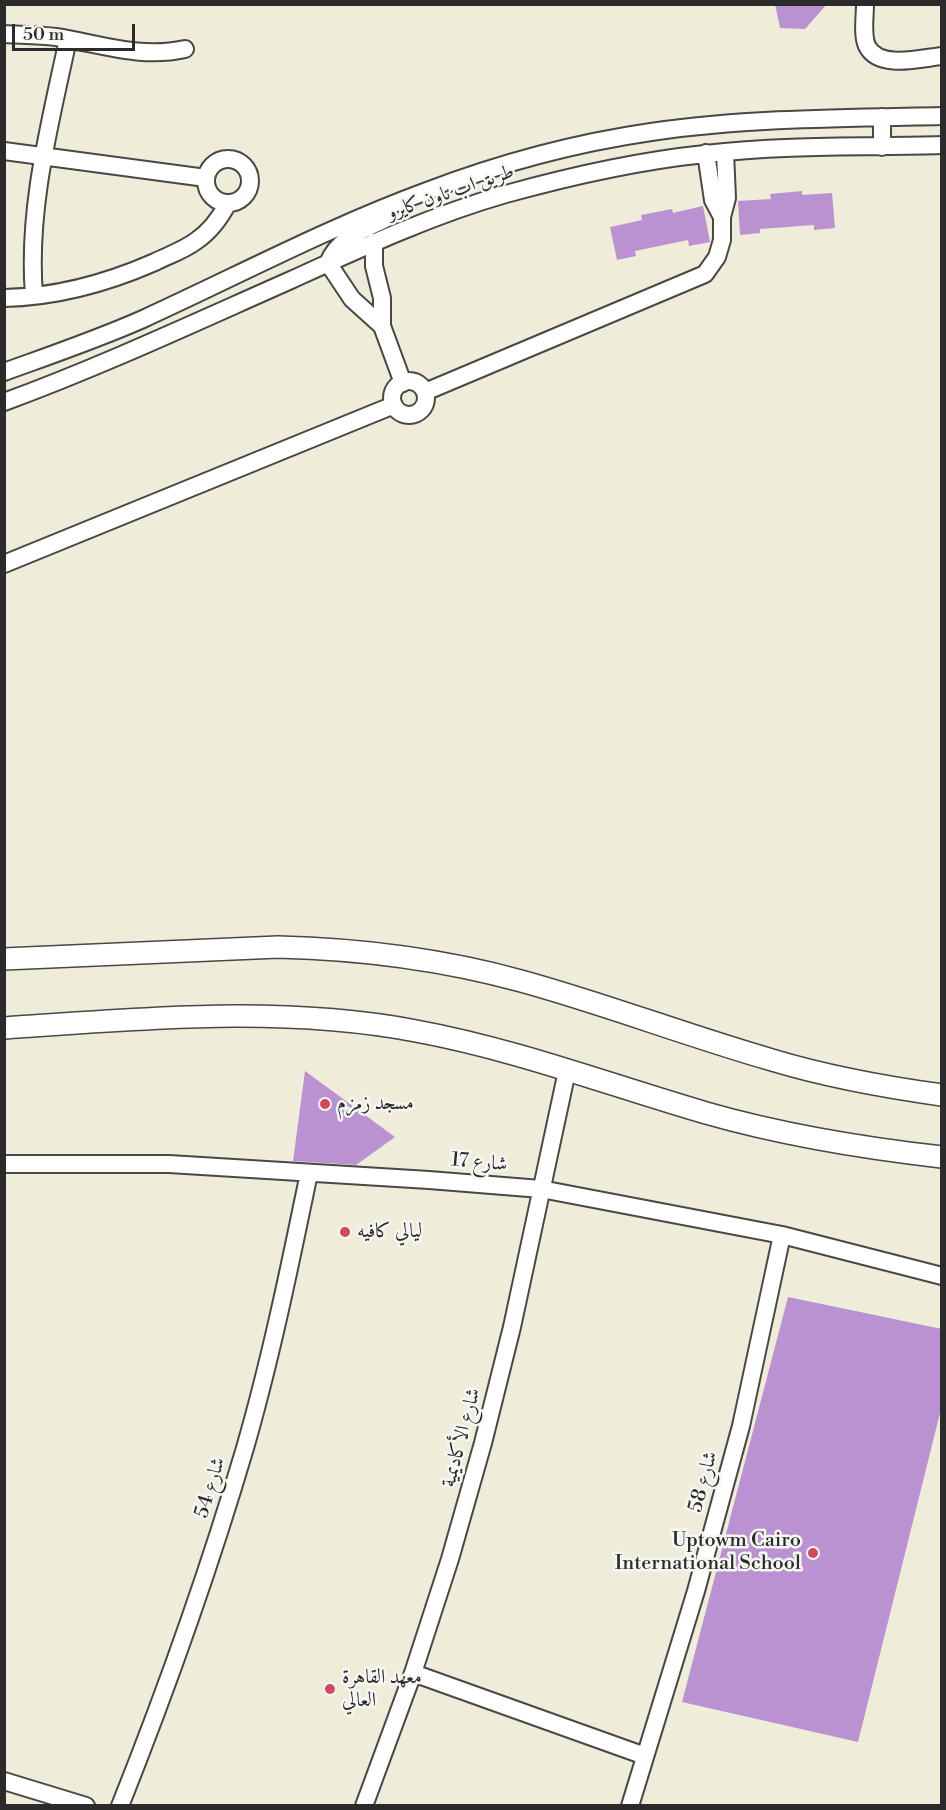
<!DOCTYPE html>
<html>
<head>
<meta charset="utf-8">
<style>
	body { margin:0 }
	#map { position:relative; width:946px; height:1810px; overflow:hidden; background:#efecd9; font-family:"Libre Bodoni",serif }
	canvas { display:block }
	.frame { position:absolute; inset:0; border:6px solid #2b2b2b; pointer-events:none }
	.scale { position:absolute; left:12px; top:24px; width:123px; height:27px; box-sizing:border-box; border:3px solid #2b2b2b; border-top:0; padding-left:8px; font-size:18px; line-height:21px; white-space:nowrap; color:#2b2b2b; -webkit-text-stroke:4px #f6f6f2; paint-order:stroke }
</style>
</head>
<body>
<div id="map">
<canvas width="946" height="1810"></canvas>
<div class="frame"></div>
<div class="scale">50 m</div>
</div>
<script>
const c = document.querySelector('canvas').getContext('2d');
c.lineJoin = 'round';
function fillPath(path, color) {
  c.fillStyle = color;
  c.fill(path, 'evenodd');
}
function stroke(path, color, width, dash) {
  c.strokeStyle = color;
  c.lineWidth = width;
  c.lineCap = dash ? 'butt' : 'round';
  c.setLineDash(dash || []);
  c.stroke(path);
}
function write(font, color, halo, rows, align = 'center') {
  c.font = font + ' "Libre Bodoni",Amiri,serif';
  c.lineWidth = 5;
  c.setLineDash([]);
  c.textBaseline = 'middle';
  c.strokeStyle = halo;
  c.fillStyle = color;
  for (const [text, x, y, turn = 0] of rows) {
    c.save();
    c.translate(x, y);
    c.rotate((+turn || 0) * Math.PI / 180);
    c.textAlign = isNaN(turn) ? turn : align;
    if (halo) c.strokeText(text, 0, 0);
    c.fillText(text, 0, 0);
    c.restore();
  }
}
fillPath(new Path2D(`
	M775 4H827L805 29 780 28Z
	M802 191V195L832 193 835 228 814 230V225L760 229V233L740 235 738 201 771 199 770 194Z
	M703 206 710 242 689 246 688 240 635 251 636 256 617 260 610 227 642 220 641 215 672 209 673 213Z
	M305 1071 395 1137 356 1165 293 1161Z
	M788 1297 942 1329V1405L858 1742 682 1702Z`), '#bb92d1');
const minor = new Path2D(`
	M865 4C865 17 862 35 867 46 879 70 921 58 942 56
	M4 34C22 35 39 35 56 37 100 44 141 59 185 49
	M882 117V147
	M4 151 206 178
	M706 153 713 200 722 217
	M206 181a22 22 0 1 1 44 0a22 22 0 1 1-44 0Z
	M374 242V266L382 298V326L403 383
	M34 295C27 209 50 124 68 39
	M4 298C58 297 107 283 155 262 169 255 184 250 196 241 211 231 220 218 228 203
	M382 326 352 299 328 263C338 238 363 230 385 219
	M4 372C51 355 98 339 143 319 237 276 329 227 427 191 498 164 575 143 651 132 747 118 845 118 942 116
	M392 398a17 17 0 1 1 34 0a17 17 0 1 1-34 0Z
	M425 392 705 274 717 257 722 240V217L727 198 725 152
	M4 402C102 366 196 322 291 280 361 248 432 215 506 194 571 176 637 161 705 154 783 145 863 147 942 145
	M4 564 394 405
	M4 1164H169L429 1180 541 1189 782 1235 942 1276
	M413 1673 645 1756
	M4 1781 86 1806
	M120 1806C167 1688 209 1570 245 1448 271 1358 290 1265 309 1173
	M364 1806 413 1673 450 1559 483 1443 512 1327 567 1071
	M630 1806 696 1591 741 1426 782 1235`);
const major = new Path2D(`
	M4 959 278 947C360 949 441 959 521 981 605 1004 688 1036 772 1060 828 1077 884 1087 942 1095
	M4 1028C142 1019 279 1005 416 1031 514 1049 610 1085 706 1113 783 1135 862 1148 942 1157`);
stroke(minor, '#484845', 20);
stroke(major, '#484845', 24);
stroke(minor, '#fff', 16);
stroke(major, '#fff', 21);
for (const [x, y, r, color] of [
	[325,1104,6,"#d1495b"],
	[345,1232,6,"#d1495b"],
	[813,1553,6,"#d1495b"],
	[330,1689,6,"#d1495b"]
]) {
  const dot = new Path2D();
  dot.arc(x, y, r, 0, 2 * Math.PI);
  c.fillStyle = color;
  c.fill(dot);
  stroke(dot, '#f6f6f2', 2);
}
write('20px', '#2b2b2b', '#f6f6f2', [
	["طريق اب تاون كايرو",451,193,-19],
	["شارع 17",479,1163,5],
	["شارع الأكاديمية",462,1438,-75],
	["شارع 58",704,1482,-75],
	["شارع 54",211,1488,-73]
]);
write('20px', '#2b2b2b', '#f6f6f2', [
	["مسجد زمزم",337,1104],
	["ليالي كافيه",357,1232],
	["Uptowm Cairo",801,1541,"right"],
	["International School",801,1564,"right"],
	["معهد القاهرة",342,1678],
	["العالي",342,1701]
], 'left');
</script>
</body>
</html>
